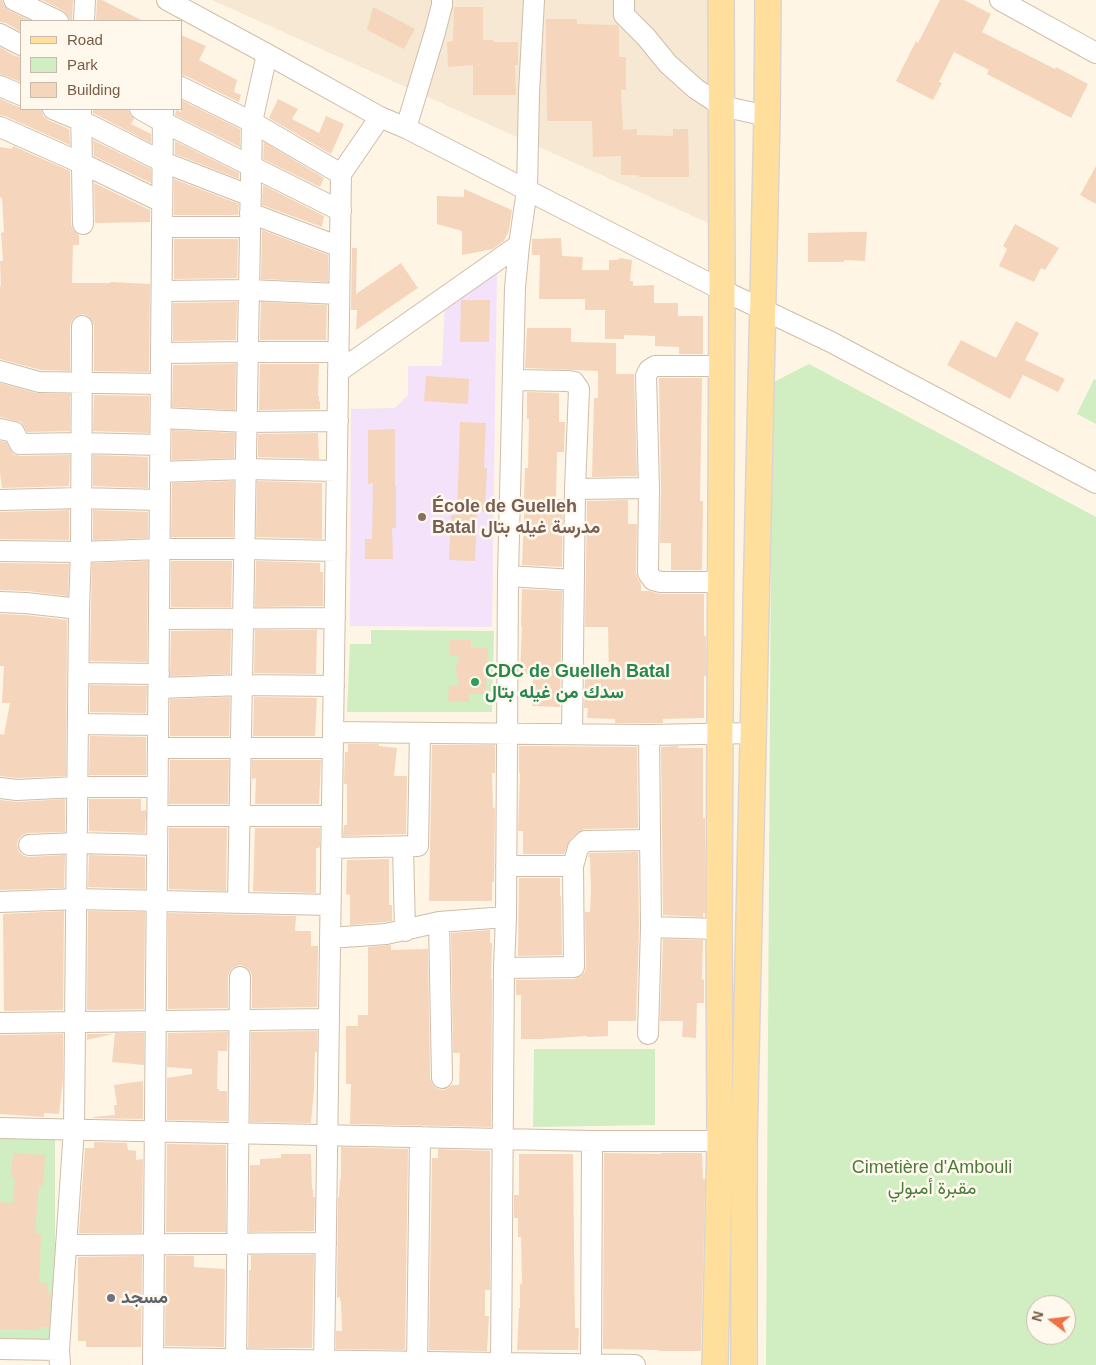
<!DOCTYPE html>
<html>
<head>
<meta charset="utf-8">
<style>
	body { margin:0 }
	#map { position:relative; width:1096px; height:1365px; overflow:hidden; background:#fef5e5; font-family:Helvetica,sans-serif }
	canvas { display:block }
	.legend { position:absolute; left:20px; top:20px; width:162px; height:90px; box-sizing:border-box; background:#fff9ed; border:1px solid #c9baab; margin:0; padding:6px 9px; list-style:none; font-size:15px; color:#795c48 }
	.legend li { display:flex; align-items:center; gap:10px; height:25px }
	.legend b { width:25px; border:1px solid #c9baab }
	.north { position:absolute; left:1026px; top:1295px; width:50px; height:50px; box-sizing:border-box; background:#fff9ed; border:1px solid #c9baab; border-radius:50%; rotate:285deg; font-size:14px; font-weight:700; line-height:20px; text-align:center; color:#795c48 }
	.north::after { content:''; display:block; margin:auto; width:18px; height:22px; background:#f07141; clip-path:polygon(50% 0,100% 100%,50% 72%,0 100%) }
</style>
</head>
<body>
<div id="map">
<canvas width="1096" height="1365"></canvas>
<ul class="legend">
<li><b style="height:6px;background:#ffdf9b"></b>Road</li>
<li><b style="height:14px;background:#d1edc2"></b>Park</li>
<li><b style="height:14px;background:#f5d5bb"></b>Building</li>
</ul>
<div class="north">N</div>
</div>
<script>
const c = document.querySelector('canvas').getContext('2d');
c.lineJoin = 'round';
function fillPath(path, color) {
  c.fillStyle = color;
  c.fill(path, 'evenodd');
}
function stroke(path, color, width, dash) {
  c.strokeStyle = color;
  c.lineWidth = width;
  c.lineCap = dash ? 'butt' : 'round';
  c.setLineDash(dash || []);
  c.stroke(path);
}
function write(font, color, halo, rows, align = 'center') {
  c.font = font + ' Helvetica,Vazirmatn,sans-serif';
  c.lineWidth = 5;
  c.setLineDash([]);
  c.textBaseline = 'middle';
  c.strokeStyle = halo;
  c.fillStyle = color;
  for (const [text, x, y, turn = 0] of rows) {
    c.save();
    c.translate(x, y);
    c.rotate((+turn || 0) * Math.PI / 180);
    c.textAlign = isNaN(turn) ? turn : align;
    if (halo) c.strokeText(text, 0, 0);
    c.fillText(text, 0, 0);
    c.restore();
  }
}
fillPath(new Path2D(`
	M212 0H718L715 226Z`), '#f6e8d3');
fillPath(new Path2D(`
	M497 271 492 627 350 626 351 409 395 408 408 395V366H442L445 301Z`), '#f3e2fa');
fillPath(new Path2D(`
	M809 364 1096 517V1365H766L772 383ZM1036 1305H1066V1335H1036Z
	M1094 379 1096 380V424L1077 414Z
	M371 630 494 631 492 712H347L350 644H371Z
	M534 1049H655V1125L533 1127Z
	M55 1133V1350L0 1349V1134Z`), '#d1edc2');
fillPath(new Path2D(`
	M0 0H2L4 6 8 10 31 21H21V32L6 23 0 22Z
	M42 0H73L72 21H70L68 15 64 11Z
	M97 0H102L143 21H96Z
	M940 0H964L991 14 982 32 1055 69 1056 67 1088 84 1071 118 987 74 989 70 954 52 939 82 942 83 933 100 896 81 916 41 918 43Z
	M373 7 415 29 404 49 367 30Z
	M454 7H483V40H493V42H518V65H515L516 95H473V65L448 67 447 42 453 41Z
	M546 19H577V24L617 25 619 27V57H626V90H621L623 130 637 129V135L673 136V129H688L689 177H639V175H621V156L593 157 592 121H547L546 57Z
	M181 35 206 46 199 60 237 80 234 92 241 95 239 102 186 76 181 75Z
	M0 47 15 56 21 57V82L0 74Z
	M0 99 16 106 21 107V109H41L43 116 48 120 69 129 70 145 5 116 0 115Z
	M278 99 298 109 292 119 319 133 326 116 344 124 331 154 269 118Z
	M181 100 240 129V147L175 115 176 110 181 112Z
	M93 109H128L130 115 134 119 131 124 151 134V143L93 113Z
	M93 140 151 169V183L94 156Z
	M175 141 239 173V179L175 154Z
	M264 142 324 178 320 187 263 159Z
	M13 146 70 171 71 224 73 230 79 235V245H73L72 283H110V282L150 284 149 372 94 371V326L92 321 88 316 83 314 76 316 72 320 70 325V371L41 370 0 359V286H1L0 261H3L1 233 4 232 2 198 0 197V147L12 149Z
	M1096 166V204L1080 195Z
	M174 179 239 204 238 215H174Z
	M94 183 150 210V222L95 223Z
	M263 185 324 216 322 227 262 205Z
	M464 189 512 210 509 230 504 241 493 249 462 255V231L437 224V196L464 197Z
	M1015 224 1059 248 1045 270 1041 268 1034 282 999 266 1007 249 1003 246Z
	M262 230 328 255V282L261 279Z
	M853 232H867L865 261 844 260V262H808V233Z
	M561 238 562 256 583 257 582 270H609V260H618L619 258 632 260 630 281H633V286L654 285V303H678V316H703V354H679V347L655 346V336L624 335V339H605V310H585V299H539L540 255H532V239Z
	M174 239H238L237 278 174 279Z
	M352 248H357L356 294 401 263 418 288 356 330 357 310H351Z
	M461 300H490L489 342H460Z
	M237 302 236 340 173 341V303Z
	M261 302 327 305 326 340H260Z
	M1016 321 1039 333 1025 360 1065 379 1058 392 1023 375 1010 399 947 365 961 340 996 358Z
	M527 328H571V342L616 343V374H634L637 476 592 477 594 398H598V371L525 368Z
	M236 364 235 410 172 407 173 365Z
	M260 364H319L318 396H319V401H320V409L259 410Z
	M426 376 469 379 468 404 424 401Z
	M659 378H702L700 501H703L702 570H671V543H660L661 488Z
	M0 383 36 393 70 394V431L27 432 21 422 0 417Z
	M527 392 559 393V422H565L564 452H557L556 499H563L562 567 522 565 525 498H524L525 468H528L529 419H527Z
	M94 395 149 396V433L93 431Z
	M460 422 486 423 484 468H487L485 512 477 511 475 561 449 560 451 515H457Z
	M395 429V486H396V528H392L393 559H365V539H372L373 483 368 484V430Z
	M172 430 235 433 234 458 172 460Z
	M318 433 319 459 258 457V434Z
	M0 441 6 442 13 454 20 456 70 455 69 486 2 488 0 472Z
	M93 455 148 457V488L93 486Z
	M234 481 233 537H171L172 483Z
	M257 481 322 483V539L256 537Z
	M628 500V524H637L636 573 638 579 641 584V591H649L661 594H704V636H706V676H704V718L663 719V723H615V719L587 718 588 708H584L585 678 609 679 608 627H585L587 501Z
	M69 510V540L0 539V512Z
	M93 510 148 512V538L93 540Z
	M148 561 147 662 90 661 92 563Z
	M171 561H232L231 607H171Z
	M256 561 320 563V572H323V606L255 607Z
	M0 563 69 564 68 596 27 591 0 590Z
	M522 589 562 591 560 707 532 706 533 674H520L522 626H521Z
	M0 614 25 615 67 620 66 776 17 778 0 776V734L4 735 10 703H2L4 666H0Z
	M231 630 230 674 170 676 171 631Z
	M255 630H317L316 674 254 673Z
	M450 640H471V648H488L486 694H469V702L448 701 449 685H459L456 670 459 656H450Z
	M90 685 147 686 146 713 90 712Z
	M230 697 229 736H170V699Z
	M254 697 317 698 315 736H253Z
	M90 736 146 737V775H89Z
	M348 744H379V746L397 748 394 776H407L406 834 343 836 344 825H347V784H344L345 752H348Z
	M432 745H495V773H492L493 808H495L494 882H492V901H429Z
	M519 746 637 747 638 828 584 829 577 833 570 840 564 854H523V831H518L520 773H519Z
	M678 746V748H703V818H705V913H703V917L663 915 661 747Z
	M170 760H229L228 804H169Z
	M252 760H321L319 804H255L256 778 252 779Z
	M65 799V832L28 833 22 835 18 840 17 845 19 852 24 856 29 857 65 855 64 888 0 890V800L18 802Z
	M89 799H141V811L146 810 145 833 89 831Z
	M169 828H227L226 891 169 889Z
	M255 828H320V846L319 848H316V893L253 891Z
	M638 852 639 927 636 1021H608V1036L587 1037V1036L541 1039H521V995H516V980L574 979 580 977 585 972 586 967 585 912H590L591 891 590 857H588L589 854 590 853Z
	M89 855 145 857V889L88 887Z
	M389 859V905H392V921L384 922 350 925V895L346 894 347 860Z
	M519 878H560V896H561L562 955 518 956Z
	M64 911 63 1010 4 1011 3 914Z
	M88 911 145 912 144 1009 87 1010Z
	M168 913 296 916 295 931H311V946H318L317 1007 252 1008V977L251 972 246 967 240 965 234 967 230 971 228 976V1008L168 1009Z
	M490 930V943H492L491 979H492L491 1127 350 1124 351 1084H346V1026H358V1015H368V947L391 945V950L428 949 430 1078 432 1084 436 1088 443 1090 448 1088 452 1085H459L460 1053H453L451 933Z
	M663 939 703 940 702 980 704 979V1003H697L696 1038 682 1037 683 1021H660Z
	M317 1031V1052H315L314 1089 311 1123 250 1122 251 1032Z
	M228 1032 227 1051H218L217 1089H219V1091H227V1121L167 1120V1078L192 1074V1069L167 1067 168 1033Z
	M115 1033H144V1065L112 1062Z
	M63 1034V1079L59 1114 44 1113V1117L0 1114V1035Z
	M87 1034H113L87 1040Z
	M143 1081V1119L93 1118V1117L115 1115 114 1105H117L114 1085Z
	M94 1142 127 1143 128 1150 136 1151V1160L143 1159 142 1233H79L85 1148H94Z
	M167 1144 226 1145V1232H166Z
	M341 1147 408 1149 405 1350 336 1349V1331H342L341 1301H340V1297L337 1298 338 1197H339L340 1179H341Z
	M438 1149 490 1151V1290H485V1316H489L487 1351 429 1350 432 1158H438Z
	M13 1153 45 1155 43 1186 39 1185 35 1233 41 1234 39 1283H48V1294H51L49 1327H39V1330L0 1329V1202L13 1203 15 1178 11 1177Z
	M604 1153 661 1154V1153H702L703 1179H705V1189L701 1351H659V1350L603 1349Z
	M281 1154H311L312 1189H313V1197H315L314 1231 249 1232 250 1165H260V1159L281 1158Z
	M519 1154H573L575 1328H579L578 1350H517L519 1308H520V1284H522L521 1237H518V1218H514V1195H519Z
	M251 1255H314L312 1348H248L249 1270H251Z
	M142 1256 141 1347H86V1341H78V1257Z
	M166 1256H194V1267L225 1269 224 1347 165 1346Z`), '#f5d5bb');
const minor = new Path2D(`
	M14 0 58 21
	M167 0 267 54 380 117 406 128 722 290 831 342 1096 483
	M624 0V15L646 37 668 64 696 89 722 106 767 116
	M1000 0 1096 53
	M84 21 85 0
	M0 34 21 45
	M0 86 21 95
	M181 87 252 122 341 174
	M53 109 82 121 163 162 251 196
	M81 109 83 224
	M140 109 163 122 341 211
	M0 127 81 163 162 202
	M406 128 435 32 442 5V0
	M250 213 340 247
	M162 227H250
	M162 291 249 290 339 294
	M161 353 248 352H339
	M0 371 39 382 161 384
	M338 372 519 245
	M513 380 567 381 574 382 579 389 575 489 572 734
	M161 418 247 422 338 421
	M0 429 14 432 20 444 81 443 160 445
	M160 472 246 469 337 471
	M575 489 649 488
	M0 500 81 498 160 500
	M0 551 81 552 160 549H245L336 551
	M508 576 574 580
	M721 582H661L653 580 648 573 649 488 646 376 649 370 655 366H721
	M0 602 26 603 79 609
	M159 619 335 618
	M79 673 159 674
	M159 688 242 685 334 686
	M78 724 158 725
	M333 732 649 735 753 733
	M158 748H333
	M0 788 17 790 77 787H157
	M157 816H332
	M29 845 77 843 157 845
	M403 847 405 931
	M331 848 418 846 420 733
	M506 866H573
	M0 902 77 899 330 905
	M238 902 252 122 267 54
	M439 922 442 1078
	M651 927 719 929
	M330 938 386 934 439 922 506 917
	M504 968 574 967 573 866 578 848 585 841 650 840
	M0 1023 329 1019
	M648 1034 651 927 649 735
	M0 1128 592 1141H720L735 1143
	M66 1245 326 1243
	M0 1349 59 1350
	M153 1358 635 1365
	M60 1365 59 1350 74 1129 79 609 81 552 82 326
	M153 1365 163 109
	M236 1365 240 977
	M324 1365 341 174 380 117
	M417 1365 420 1137
	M501 1365 504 968 506 917 508 576 515 288 519 245 527 190 529 93 534 0
	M591 1365 592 1141`);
const major = new Path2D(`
	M715 1365 720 1141 719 929 722 290 721 0
	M744 1365V1144L767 116 768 0`);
stroke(minor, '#d0bdaa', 22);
stroke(major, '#dcd5cf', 28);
stroke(minor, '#fff', 20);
stroke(major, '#ffdf9b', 25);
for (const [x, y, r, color] of [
	[422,517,5,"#8d6e63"],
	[475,682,5,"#2e9e5b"],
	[111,1298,5,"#6b7280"]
]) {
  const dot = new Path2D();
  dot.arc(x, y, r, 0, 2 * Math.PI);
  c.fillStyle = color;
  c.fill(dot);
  stroke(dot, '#fff9ed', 2);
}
write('bold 18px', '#785e54', '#fff9ed', [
	["École de Guelleh",432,507],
	["Batal مدرسة غيله بتال",432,528]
], 'left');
write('bold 18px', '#27864d', '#fff9ed', [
	["CDC de Guelleh Batal",485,672],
	["سدك من غيله بتال",485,693]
], 'left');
write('18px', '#4c7a3c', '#fff9ed', [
	["Cimetière d'Ambouli",932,1168],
	["مقبرة أمبولي",932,1189]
]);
write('bold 18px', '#5b616d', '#fff9ed', [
	["مسجد",121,1298]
], 'left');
</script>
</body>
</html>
